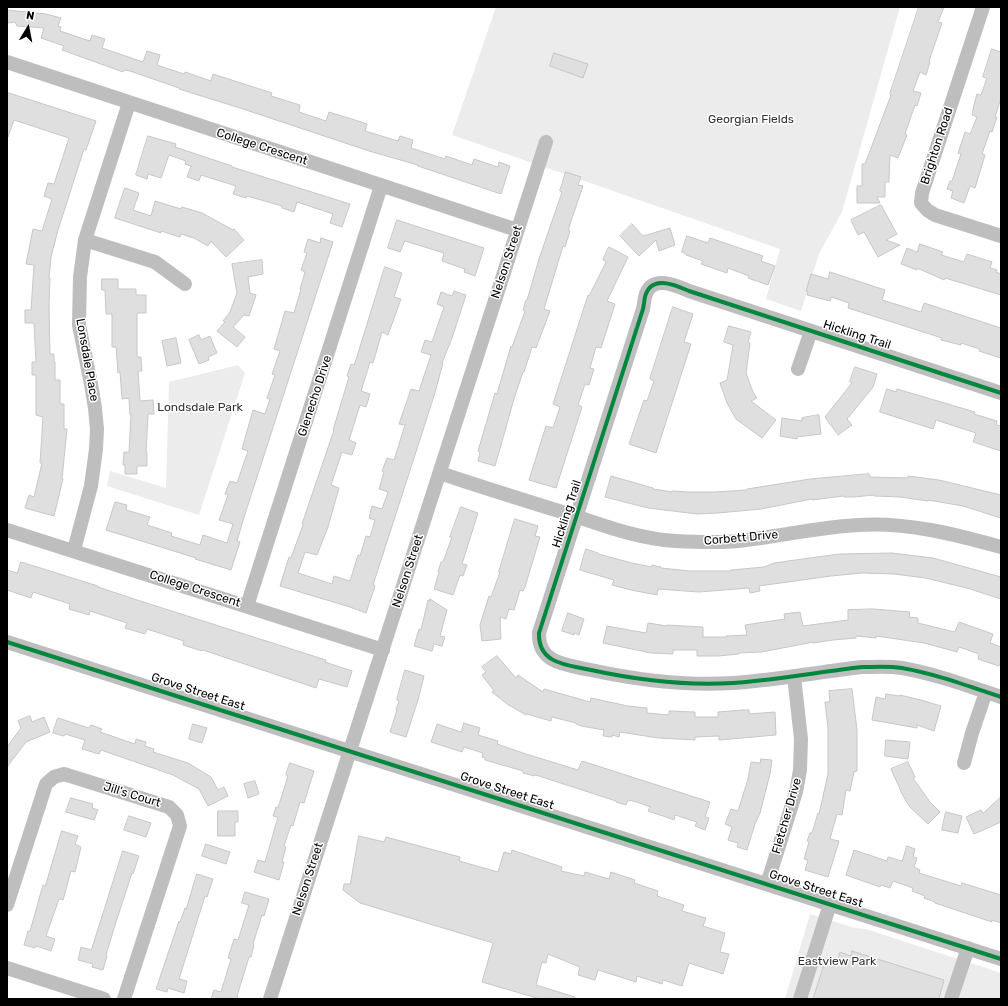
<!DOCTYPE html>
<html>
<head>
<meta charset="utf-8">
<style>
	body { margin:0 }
	#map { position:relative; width:1008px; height:1006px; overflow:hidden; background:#fff; font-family:Rubik,sans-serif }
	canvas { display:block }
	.frame { position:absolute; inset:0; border:8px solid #000; pointer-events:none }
	.north { position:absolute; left:8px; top:8px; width:40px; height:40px; -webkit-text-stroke:3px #fff; paint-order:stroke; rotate:10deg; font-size:11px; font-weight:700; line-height:16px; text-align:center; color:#000 }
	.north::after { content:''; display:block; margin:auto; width:14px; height:18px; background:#000; clip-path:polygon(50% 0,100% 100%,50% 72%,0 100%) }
</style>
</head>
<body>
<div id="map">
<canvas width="1008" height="1006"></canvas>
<div class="frame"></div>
<div class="north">N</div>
</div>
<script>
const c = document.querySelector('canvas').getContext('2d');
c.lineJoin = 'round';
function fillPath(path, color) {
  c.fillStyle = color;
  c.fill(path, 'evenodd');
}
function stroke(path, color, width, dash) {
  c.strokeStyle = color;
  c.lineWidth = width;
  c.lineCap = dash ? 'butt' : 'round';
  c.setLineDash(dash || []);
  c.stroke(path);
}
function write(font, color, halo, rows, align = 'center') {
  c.font = font + ' Rubik,sans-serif';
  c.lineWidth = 3;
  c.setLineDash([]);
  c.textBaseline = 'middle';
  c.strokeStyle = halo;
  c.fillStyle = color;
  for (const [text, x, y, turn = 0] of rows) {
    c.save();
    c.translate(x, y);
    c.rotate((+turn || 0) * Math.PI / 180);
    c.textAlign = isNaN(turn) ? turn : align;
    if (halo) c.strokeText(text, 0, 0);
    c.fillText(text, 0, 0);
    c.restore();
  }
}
fillPath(new Path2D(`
	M496 7H900L842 212 819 254 801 311 766 299 780 249 452 135Z
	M238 365 245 373 199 515 107 486 110 471 166 488 169 382Z
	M810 914 855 928 866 929 1001 973V999H785Z`), '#ececec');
const building = new Path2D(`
	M919 7H944L938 22 942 23 929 61 930 62 926 75 920 72 913 91 921 93 917 106 915 105 905 134 907 135 898 158 890 155 889 182H885V197H877L880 203H857V186H862V164H865L891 95 890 94Z
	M7 10 46 14 61 18 58 26 61 27 60 31 90 41 92 35 105 39 102 48 143 62 147 51 160 55 157 65 184 74 185 72 211 81 213 74 272 93 271 96 300 105 299 112 326 121 329 112 355 120 367 124 365 131 398 141 400 136 413 140 411 148 445 159 446 156 472 165 474 159 498 167 499 162 510 166 501 194 418 166V165L369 151 240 108 179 89V88L156 80 130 71 124 70 123 72 62 50 64 46 41 38 44 28 17 26 15 22 7 23Z
	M992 49 1001 52V98L995 117H997L992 132 990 131 982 154 985 155 975 188 970 186 964 203 951 198 953 191 947 189 950 181H952L961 154 958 153 965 132 970 134 977 117 972 115 974 105 977 94 981 95 987 78 983 77Z
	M554 53 588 64 583 78 550 66Z
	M9 93 96 121 86 150 84 149 58 230 51 257 49 278H50L49 305 50 354H54V362H55V380H60V404H64V429H67L62 479H63L54 516 25 508 29 495 34 497 42 463H40L43 417 36 415V375H32V362H36L34 323H25V310H31L34 265 26 264 33 229 42 231 52 199 44 196 48 183 54 184 69 138 14 120 8 137 7 136V98Z
	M148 136 176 144 175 147 232 166V167L350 204 342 227 330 223 333 214 297 202 294 212 282 208V206L247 196 246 198 233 194 236 186 201 175 199 181 187 177 191 166 185 164 186 161 169 155 161 178 148 174 147 179 136 175Z
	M566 172 581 177 578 185 583 186 568 230 570 231 565 247 563 246 544 309 550 311 536 348 532 347 524 372H523L513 402 507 424 495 466 478 461 480 452 478 451 495 393 497 394 511 346 512 347 525 311 523 310 526 300H527L539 259 562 192 560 191Z
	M125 188 139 193 133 210 151 216 155 201 181 209 182 207 202 213 233 230 234 229 244 240 226 257 211 241 208 246 194 238 181 234 180 237 161 231V233L115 218Z
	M881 205 897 234 886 240 900 245 878 257 864 232 858 235 851 220Z
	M397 220 484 248 475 276 464 272 465 269 442 261 444 253 405 241 400 252 388 248Z
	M632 224 643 236 670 228 675 245 659 251 656 240 639 256 620 236Z
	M687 236 708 243 710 238 763 256 761 261 775 266 768 285 748 278 749 276 728 268 727 273 701 264 703 261 686 255V254L682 252Z
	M321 238 333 242 245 514 237 541 240 542 231 570 195 559 196 558 106 530 115 502 127 505 126 510 150 517 147 525 172 533 171 536 200 545 203 535 227 543 233 524 219 520 228 495 225 494 230 481 237 483 248 451 242 449 253 410 265 414 270 399 267 398 275 375 272 374 280 351 274 349 285 311 294 313 301 289H300L305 272 301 270 307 253 304 252 308 239 320 243Z
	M920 244 943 252 941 255 964 262 967 254 992 262 990 268 997 270 996 272 1001 274V295L945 278 944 280 917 268V270L901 264 907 248 917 252Z
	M609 247 628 257 607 301 615 304 601 348 596 347 590 368 594 369 589 385 585 384 578 405 582 407 556 488 529 480 546 426 553 428 560 407 553 404 588 295 589 296 606 262 603 260Z
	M262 260 263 274 248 277 250 293 256 295 249 316 244 315 233 327 245 337 237 347 217 331 225 322 223 321 230 312 237 293 232 264Z
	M385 267 402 273 394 297 401 299 388 335 382 332 373 363 370 362 361 391 370 394 366 407 360 405 349 440 356 443 352 455 342 452 331 485 339 488 328 527 317 555 305 552 298 573 332 584 334 576 350 581 358 555 360 556 366 536 370 537 375 520 369 518 372 506 382 509 388 492 379 489 384 472 382 471 387 458 394 460 405 425 399 424 411 389 419 391 431 355 421 352 425 340 432 342 444 307 437 304 441 292 452 296 454 291 466 295 452 338 442 363H443L434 396 373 585 375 586 366 613 350 607 280 586 289 557 291 558 303 525 302 524 334 430H333L349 377 347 376 351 364 354 365Z
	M830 272 885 290 882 300 921 312 924 303 1001 328V358L979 351 980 349 961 343V345L941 340 942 338 848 308 849 303 831 297 830 301 807 295 808 292 806 291 811 274 828 279Z
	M102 279H118V289H136V295H146V313H137V357H141L142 371H138L140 401 153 400 154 414H148L146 453H147V466H137V474H125V465H123L124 452H129L131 415H130L129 398 122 399 120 372 118 373 116 347H112V314H106L105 290H102Z
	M673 307 693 314 684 342 691 344 656 453 629 444 644 400 647 401 654 381 650 379Z
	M729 326 751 332 748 342 750 343 746 373 753 392 757 398 751 401 776 420 762 438 736 419 727 403 720 383 727 380 733 345 724 342Z
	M199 335 201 340 210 336 217 353 208 357 209 360 199 364 189 340Z
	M176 338 181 363 167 366 162 341Z
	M855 367 877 374 873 387 847 419 852 425 838 435 825 417 852 383 850 382Z
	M887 389 896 392 897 389 975 412 974 414 997 421 996 425 1001 426V451L973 442 976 433 936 420 933 429 880 412Z
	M819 415 821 434 797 437V439L780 436 782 418 802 421V418Z
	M869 474 870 477 908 478V476L939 480 1001 495V518L963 506 928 500V501L900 497 874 496V495L854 497H844V496L812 500V499L761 509 718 513 697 514 648 508 605 497 611 476 653 488V489L672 492V491L687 492H715L747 490V489L810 479Z
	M461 507 478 513 462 564 467 565 463 576 460 575 453 595 434 589 439 572H438L441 562H443L452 537H450Z
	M515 519 538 526 535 536 540 537 525 587 523 591 520 590 514 610 509 609 506 619 500 617 501 639 482 641 480 625 489 596 491 597 500 572H499Z
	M586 549 598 553V554L632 563 652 567V565L661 567V568L689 571H731V570L764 567 774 563 839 554 892 553 933 558 1001 577V599L967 588 925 578 894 574 862 573 831 576 759 586 760 591 750 593 749 588 699 592 658 589 657 595 631 590 612 585 614 580 580 570Z
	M21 562 98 586V587L134 599 326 660 325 662 352 671 347 687 319 679 316 688 203 650 202 651 183 645 184 641 147 629 145 634 125 628 127 623 90 611 89 615 69 609 70 604 33 592 31 598 7 590V570L17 573Z
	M430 599 447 610 440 636 445 637 442 646 434 644 432 651 414 646 419 629 421 630 428 600 430 601Z
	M873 609 910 612 909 617 918 618V623L955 632 959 622 993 634 990 643 1001 647V665H999V666L978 659 979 654 959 647 957 652 924 643 876 636V638L856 636V638L833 640 813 643V642L762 652 739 653V654L718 656H697V650H673V654L651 653 603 643 607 626 646 633 648 623 667 626V625L703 627V637H727L726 636 747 635 745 625 785 619 784 614 800 612 803 626 848 620V610Z
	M568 613 584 619 579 635 574 633V635L562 631Z
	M497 656 516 678 518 675 543 692 544 689 590 702 591 698 628 706 647 708V713L669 715V711L695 712V717H718V712L742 710H749V714L775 712 776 735 719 740V736L695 737V740L658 738 620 732 619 737 612 735V737L603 736 604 730 581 726 576 724V723L552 717 551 721 527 714 526 715 507 704 492 692 494 691 482 675 486 672 482 667Z
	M405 670 424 676 418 700 406 737 390 732 397 710H396L399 701 397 700Z
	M852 689 857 730V771L854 772 850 791 846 790 842 815 837 814 830 839 839 841 828 877 805 870 808 860 804 859 809 842 807 841 810 833H812L818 813 819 814 828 774V728L825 702H830L829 691Z
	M886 694 899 696 900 695 921 700 941 706 934 731 917 725V728L872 720 876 697 885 699Z
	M30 716 32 722 44 717 50 732 26 742 7 767V747L21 728 18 721Z
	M58 718 89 728 91 725 102 729 100 732 135 744 136 739 146 742 145 746 154 749 153 752 188 763 211 777 218 790 224 787 228 796 208 806 199 789 173 775 101 750 99 754 82 749 85 740 65 734 64 736 53 733Z
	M464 723 480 728 478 735 498 741 497 744 523 753 578 770 582 761 710 802 705 817 709 818 705 830 695 826 697 822 675 815 674 820 663 816 648 811 650 807 637 802 628 800 626 805 616 802V801L539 776 535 775 534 776 523 773V771L485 760V758L482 757 483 753 464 747 462 752 431 742 437 724 461 732Z
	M193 724 207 728 202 743 189 739Z
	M886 740 910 742 908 759 885 756Z
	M761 759 772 760 770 774 760 813 755 824 747 850 737 847 738 843 728 840 732 827 725 824 731 809 738 811 748 779 751 762 760 763Z
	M908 762 915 777 913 778 930 802 940 812 928 824 910 807 903 796 891 769Z
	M290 763 314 771 304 803 300 802 293 826 291 825 284 846 286 847 282 862H284L279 880 254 872 258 860 265 862 278 817 273 816 276 807 278 808 288 776 286 775Z
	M255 781 259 794 248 798 244 784Z
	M1001 797V822L974 834 966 817 981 810 983 813Z
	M71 798 93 804 92 808 98 810 94 820 66 812Z
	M218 811H238V822H235V836H218Z
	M946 812 962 816 958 833 942 830Z
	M129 816 151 823 146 837 124 830Z
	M62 831 78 836 75 844 81 847 75 872 71 871 63 900 59 899 46 936 55 939 51 951 36 946 35 948 24 945 28 931H30L43 885 45 886Z
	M359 836 384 842 386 837 460 857 459 861 498 872 504 852 511 854 512 850 562 867 561 871 584 876 585 872 609 879 611 872 635 880 634 883 658 891 657 896 684 905 682 911 706 918 703 926 725 933 720 952 729 954 723 974 689 963 682 986 663 980 662 984 637 976 636 982 598 970 595 980 578 975 580 967 548 954 546 963 542 962 536 985 575 997V999H540L482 982 493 943 360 903 343 890 344 884H350Z
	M206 844 230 852 226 864 202 856Z
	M907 846 915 849 913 857 917 858 914 867 920 870 919 873 961 886 962 883 1001 895V923L992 920V922L935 903V902L924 898 925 896 912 891 913 888 893 881 890 888 881 885 880 887 846 875 854 850 887 861 888 857 902 861Z
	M123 851 139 856 133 874 132 873 116 922 106 955 107 956 103 970 92 967 93 964 78 960 81 947 91 950Z
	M197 874 213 879 207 897 205 896 179 979 187 981 184 993 168 988 167 992 156 989 179 921 180 922 185 908 186 909Z
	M245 892 269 899 264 916 262 915 253 944 254 945 251 957H249L237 996 238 997V999H211L214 990 221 992 231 959 228 958 234 939 238 940 249 905 242 903Z
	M852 951 944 980 939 999H813L826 958 837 962 840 952 851 956Z`);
fillPath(building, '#dfdfdf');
stroke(building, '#c7c7c7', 1);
stroke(new Path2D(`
	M983 7 922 193 921 203 927 210 935 215 1001 236
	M7 62 517 230
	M85 240 155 262 185 284
	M798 369 811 331
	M1001 393 689 291C675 285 651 274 645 297 644 301 644 305 643 309L539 633C538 664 567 665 591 670 637 680 685 686 733 683 776 680 819 672 862 667 875 667 889 666 902 668 936 674 968 686 1001 697
	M440 473C484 488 530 502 575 516 608 527 640 539 675 541 696 542 717 543 738 541 778 537 818 527 858 525 908 522 954 534 1001 547
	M7 530 383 650
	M74 550 91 486 96 449 97 429 95 408 91 384 79 325 80 277 85 240 129 103
	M247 606 381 186
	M7 642 1001 959
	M964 763 972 733 986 692
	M767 884 796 792 800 770 801 739 794 676
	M7 905 46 784 54 777 64 774 169 807 177 815 180 826 124 999
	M7 968 104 999
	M270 999 546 142
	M800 999 830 904
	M951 999 968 948`), '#bebebe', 14);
stroke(new Path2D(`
	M1001 393 689 291C675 285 651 274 645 297 644 301 644 305 643 309L539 633C538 664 567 665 591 670 637 680 685 686 733 683 776 680 819 672 862 667 875 667 889 666 902 668 936 674 968 686 1001 697
	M7 642 1001 959`), '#00873e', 4);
write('12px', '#333', '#fff', [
	["Georgian Fields",751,120],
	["Londsdale Park",200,408],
	["Eastview Park",837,962]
]);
write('12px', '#000', '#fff', [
	["Brighton Road",937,146,-72],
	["College Crescent",262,147,18],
	["Nelson Street",507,262,-72],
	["Hickling Trail",857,335,18],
	["Lonsdale Place",87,360,80],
	["Glenecho Drive",315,396,-72],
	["Hickling Trail",567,514,-72],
	["Corbett Drive",741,538,-5],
	["Nelson Street",408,571,-72],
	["College Crescent",195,589,18],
	["Grove Street East",198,692,18],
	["Grove Street East",507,791,18],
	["Jill's Court",132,795,17],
	["Fletcher Drive",787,816,-74],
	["Nelson Street",308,879,-72],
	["Grove Street East",816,889,18]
]);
</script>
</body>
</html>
